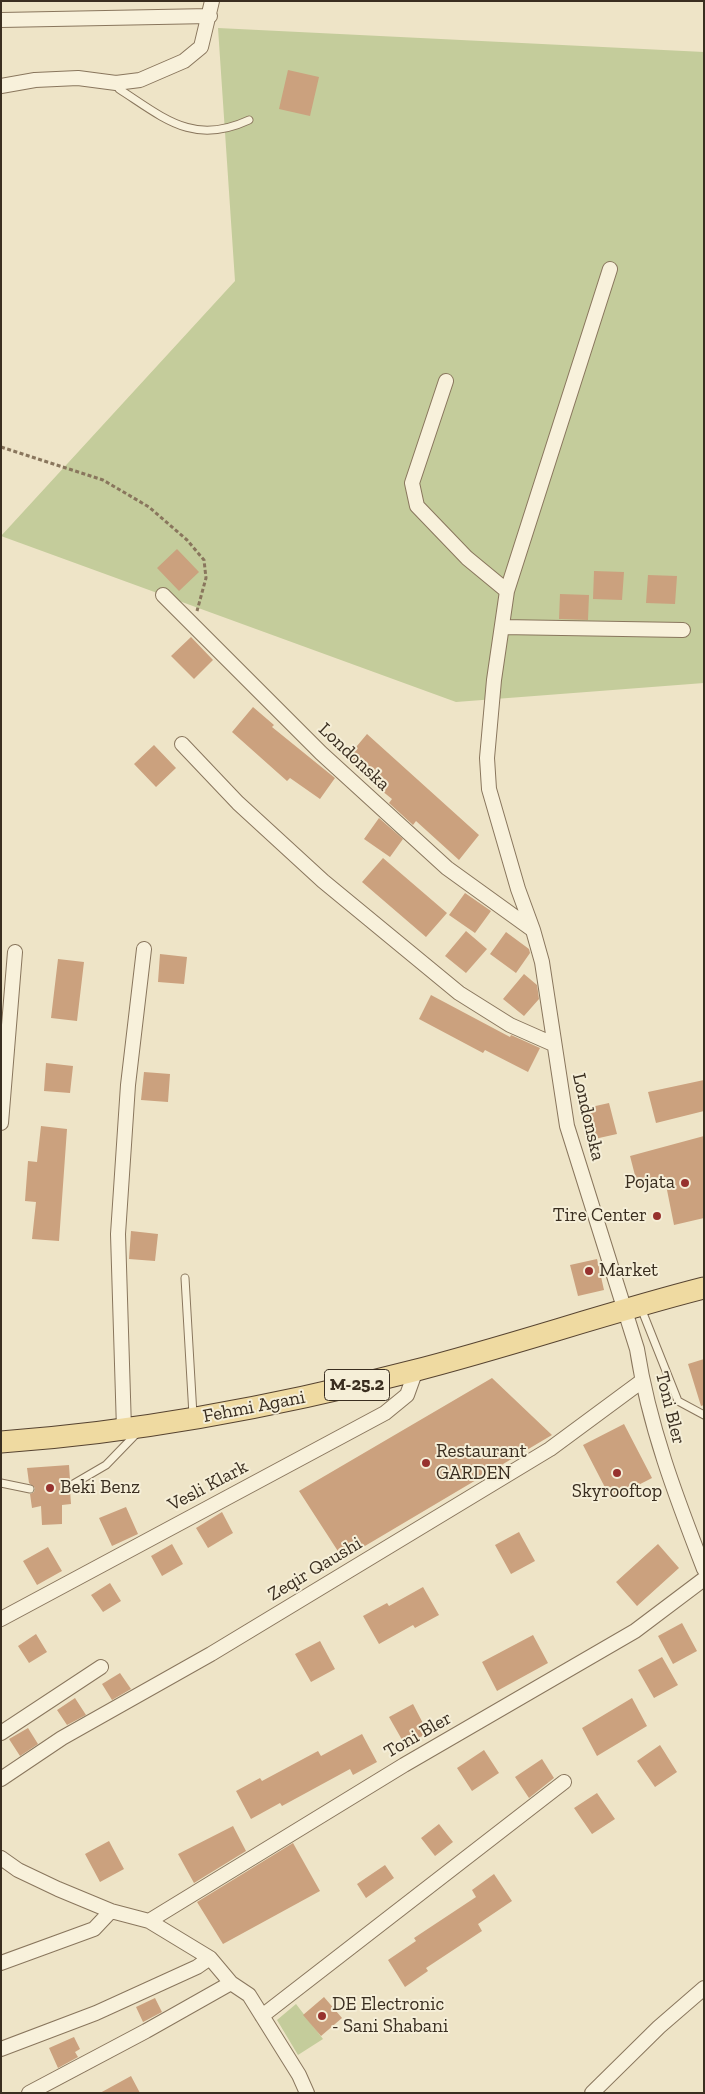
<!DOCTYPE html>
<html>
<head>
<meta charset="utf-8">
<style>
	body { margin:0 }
	#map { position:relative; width:705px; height:2094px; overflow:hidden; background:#eee4c7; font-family:"Zilla Slab",serif }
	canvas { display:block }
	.frame { position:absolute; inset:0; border:2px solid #3a2e20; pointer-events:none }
</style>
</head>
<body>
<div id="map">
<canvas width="705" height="2094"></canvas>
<div class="frame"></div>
</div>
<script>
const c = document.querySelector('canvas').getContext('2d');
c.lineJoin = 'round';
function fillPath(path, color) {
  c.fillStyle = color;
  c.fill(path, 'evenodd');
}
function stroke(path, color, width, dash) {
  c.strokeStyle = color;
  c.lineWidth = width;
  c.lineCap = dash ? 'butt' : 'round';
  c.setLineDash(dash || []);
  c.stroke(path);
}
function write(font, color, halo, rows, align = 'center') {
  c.font = font + ' "Zilla Slab",serif';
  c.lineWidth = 4;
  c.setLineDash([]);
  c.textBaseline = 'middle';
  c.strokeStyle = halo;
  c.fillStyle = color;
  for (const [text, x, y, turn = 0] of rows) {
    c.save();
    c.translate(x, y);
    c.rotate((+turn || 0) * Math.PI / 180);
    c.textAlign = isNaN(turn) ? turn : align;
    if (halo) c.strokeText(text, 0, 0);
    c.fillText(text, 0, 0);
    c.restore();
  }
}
fillPath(new Path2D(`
	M218 28 704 52V683L456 702 1 536 235 281Z
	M296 2004 323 2039 298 2055 277 2020Z`), '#c4cc9b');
fillPath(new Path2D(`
	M288 70 319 77 310 116 279 109Z
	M177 549 199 572 179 591 157 568Z
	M594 571 624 572 622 600 593 599Z
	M648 575 677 576 675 604 646 603Z
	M560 594 589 595 588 620 559 619Z
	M191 637 213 660 194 679 171 656Z
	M253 707 274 725 272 727 335 778 320 799 290 778 287 781 232 732Z
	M367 734 479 835 459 860 416 821 413 825 389 803 392 799 376 786 377 785 346 759Z
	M154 745 176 768 156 787 134 764Z
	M379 818 403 839 390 857 364 839Z
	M383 858 447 913 426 937 362 882Z
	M465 893 491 911 475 933 449 915Z
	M466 931 487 949 466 973 445 956Z
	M506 932 529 949 530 953 516 973 490 954Z
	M160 954 187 957 184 984 158 982Z
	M58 959 84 962 77 1021 51 1018Z
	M524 974 537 985 539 999 524 1016 503 999Z
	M431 995 510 1037 511 1035 540 1048 528 1072 485 1050 483 1053 419 1019Z
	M46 1063 73 1066 70 1093 44 1091Z
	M144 1072 170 1074 168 1102 141 1100Z
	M704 1080V1111L656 1123 648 1092Z
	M609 1103 617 1134 590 1140 582 1109Z
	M41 1126 67 1129 59 1241 32 1239 36 1202 25 1201 28 1161 37 1162Z
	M704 1136V1218L674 1225 665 1180 638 1187 630 1156Z
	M131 1231 158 1234 155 1261 129 1259Z
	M597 1259 604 1290 578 1296 570 1265Z
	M704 1359V1405L701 1406 688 1364Z
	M492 1378 552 1435 343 1559 299 1491Z
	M624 1424 652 1478 611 1499 583 1445Z
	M69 1465 70 1480 65 1487 70 1491 71 1504 62 1505V1524L42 1525 41 1506 32 1508 30 1494 34 1492 35 1488 29 1483 27 1468Z
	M126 1507 138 1534 112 1546 99 1518Z
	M222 1512 233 1533 208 1548 196 1528Z
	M519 1532 535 1561 511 1574 495 1545Z
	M172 1544 183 1564 162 1576 151 1556Z
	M658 1544 679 1568 637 1606 616 1582Z
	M48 1547 62 1571 37 1585 23 1561Z
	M110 1583 121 1601 103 1612 91 1595Z
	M423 1587 439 1615 415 1628 413 1625 379 1644 363 1616 387 1603 389 1606Z
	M682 1623 697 1651 673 1664 658 1636Z
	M36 1634 47 1652 29 1663 18 1646Z
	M533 1635 548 1663 497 1691 482 1662Z
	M320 1641 335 1669 311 1682 295 1654Z
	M662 1657 678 1685 654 1698 638 1670Z
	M120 1673 131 1689 112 1700 102 1684Z
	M75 1698 86 1715 67 1725 57 1710Z
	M632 1698 647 1726 597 1756 582 1728Z
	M413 1704 428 1733 405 1745 389 1717Z
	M28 1728 38 1744 20 1756 9 1739Z
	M362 1734 377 1762 353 1775 350 1769 282 1806 280 1803 251 1819 236 1791 260 1778 262 1781 318 1751 321 1756Z
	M660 1745 677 1772 655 1787 637 1761Z
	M484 1750 499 1773 472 1791 457 1768Z
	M542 1759 554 1778 529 1798 515 1777Z
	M597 1793 615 1819 592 1834 574 1808Z
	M439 1824 453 1842 435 1856 421 1838Z
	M233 1826 246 1851 194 1883 178 1854Z
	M109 1841 124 1869 100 1882 85 1854Z
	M293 1843 320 1891 223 1944 197 1902Z
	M385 1865 394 1878 366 1898 357 1884Z
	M494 1874 512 1901 478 1924 482 1931 426 1968 428 1971 405 1987 388 1960 416 1941 414 1938 476 1897 472 1890Z
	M324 1997 342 2018 321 2036 303 2015Z
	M155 1998 162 2012 143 2022 136 2007Z
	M74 2037 80 2049 75 2052 78 2057 58 2068 49 2048Z
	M131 2076 140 2093H100Z`), '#cba17e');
const service = new Path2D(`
	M116 83 119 89C164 118 193 146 249 120
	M185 1278 193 1415
	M641 1308 678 1401 704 1415
	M1 1483 30 1489
	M70 1486 106 1465 137 1433`);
const minor = new Path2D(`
	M1 20 210 16
	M1 86 35 80 78 78 116 83 140 80 184 61 201 47 212 1
	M446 381 412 483 417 506 467 558 507 591
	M163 595 321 753 447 868 533 930 542 962 567 1126 637 1349C649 1426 676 1497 704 1569
	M502 627 683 630
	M182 744 238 803 323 881 459 993 510 1025 553 1044
	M533 930 518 889 489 789 487 758 494 680 507 591 610 269
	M1 1123 15 952
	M124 1429 118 1234 128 1085 144 949
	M1 1619 385 1413 407 1395 416 1370
	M1 1733 101 1667
	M1 1779 62 1738 211 1654 550 1449 642 1381
	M1 1858 18 1870 58 1889 111 1911 149 1921 210 1958 231 1983 249 1995 299 2075 307 2093
	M149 1921 404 1765 635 1631 704 1579
	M1 1963 94 1929 111 1911
	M262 2016 564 1782
	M1 2049 96 2013 197 1967 210 1958
	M29 2093 146 2031 231 1983
	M592 2093 659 2027 704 1988`);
const primary = new Path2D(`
	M1 1442C141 1432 278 1406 413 1371 511 1346 606 1313 704 1288`);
stroke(service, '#89765d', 9);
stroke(minor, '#89765d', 16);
stroke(primary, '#574431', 23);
stroke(new Path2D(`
	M1 447 103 480 149 507 187 540 204 560 206 578 197 611`), '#89765d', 3, [4, 2.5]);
stroke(service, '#f8f1db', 7);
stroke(minor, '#f8f1db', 14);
stroke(primary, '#efdaa1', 21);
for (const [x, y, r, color] of [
	[685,1183,5,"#97322e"],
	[657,1216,5,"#97322e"],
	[589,1271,5,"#97322e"],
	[426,1463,5,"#97322e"],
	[617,1473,5,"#97322e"],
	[50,1488,5,"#97322e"],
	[322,2016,5,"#97322e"]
]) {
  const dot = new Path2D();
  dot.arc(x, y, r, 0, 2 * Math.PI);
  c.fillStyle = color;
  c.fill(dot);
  stroke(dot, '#f5eed7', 2);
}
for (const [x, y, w] of [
	[357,1385,65]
]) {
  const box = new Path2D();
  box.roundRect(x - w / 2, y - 15.5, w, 31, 4);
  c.fillStyle = '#f5eed7';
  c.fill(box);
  stroke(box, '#3a2e20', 1);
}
write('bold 18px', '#3a2e20', null, [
	["M-25.2",357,1385]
]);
write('19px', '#3a2e20', '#f5eed7', [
	["Londonska",354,757,43],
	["Londonska",588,1117,77],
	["Fehmi Agani",254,1407,-11],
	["Toni Bler",670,1408,76],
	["Vesli Klark",208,1486,-28],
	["Zeqir Qaushi",315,1569,-31],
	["Toni Bler",418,1735,-30]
]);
write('19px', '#3a2e20', '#f5eed7', [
	["Pojata",675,1183,"right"],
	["Tire Center",647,1216,"right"],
	["Market",599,1271],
	["Restaurant",436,1452],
	["GARDEN",436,1474],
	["Beki Benz",60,1488],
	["Skyrooftop",617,1492,"center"],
	["DE Electronic",332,2005],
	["- Sani Shabani",332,2027]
], 'left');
</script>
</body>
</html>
